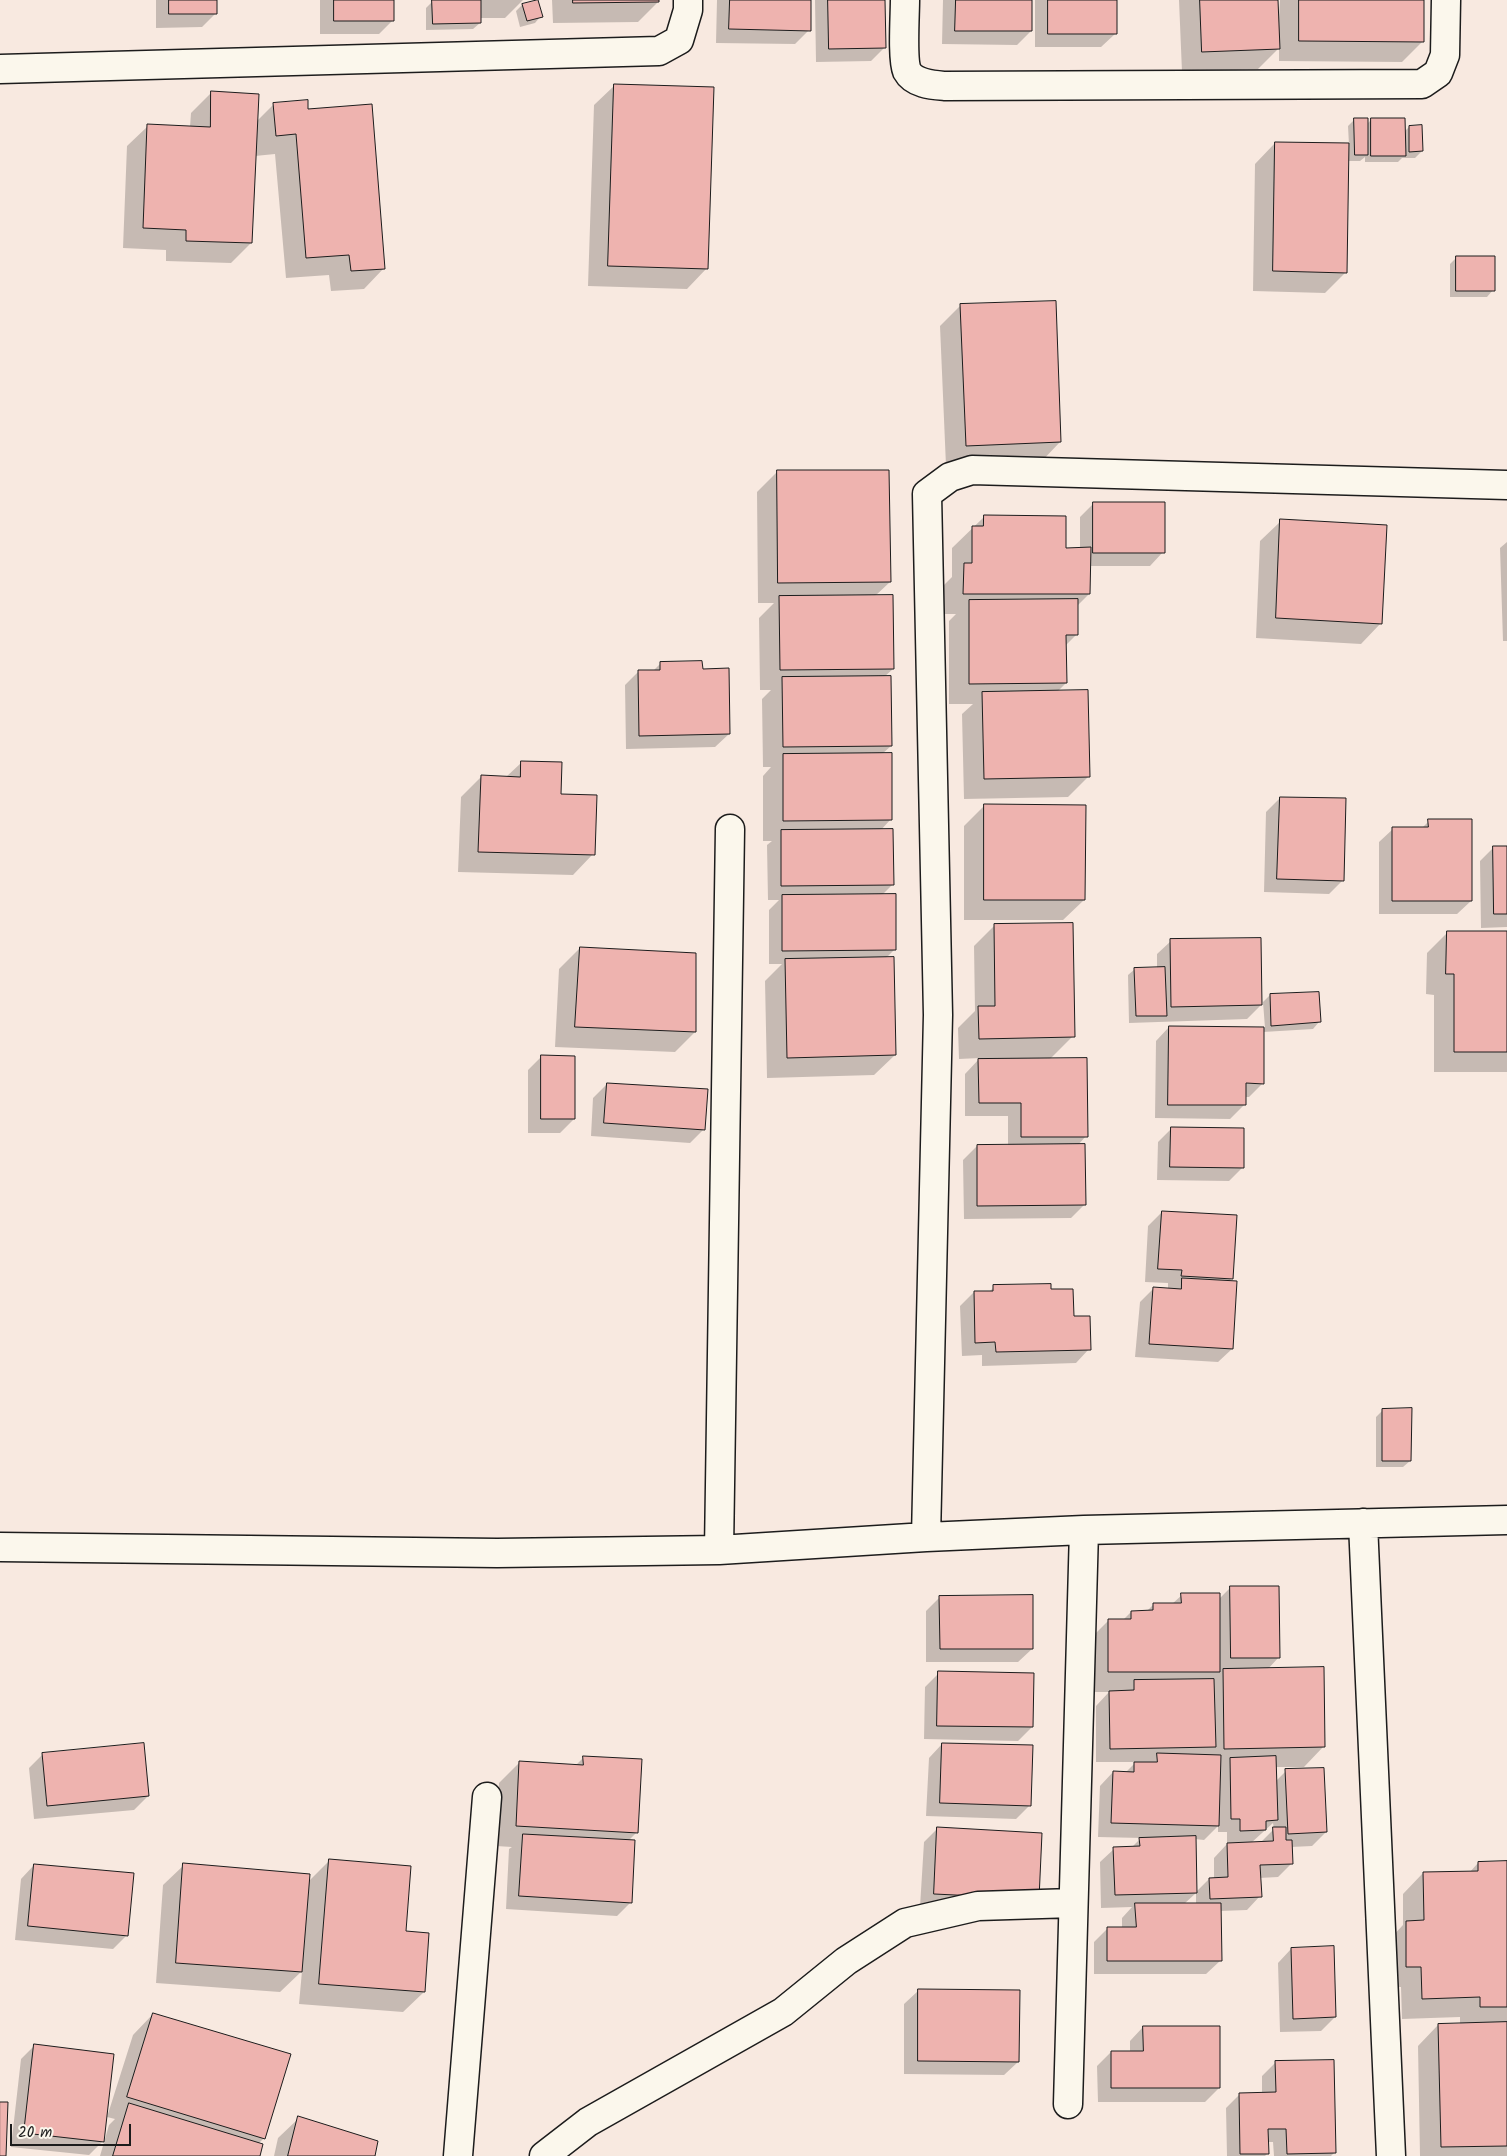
<!DOCTYPE html>
<html>
<head>
<meta charset="utf-8">
<style>
	body { margin:0 }
	#map { position:relative; width:1507px; height:2156px; overflow:hidden; background:#f8e9e0; font-family:Kalam,sans-serif }
	canvas { display:block }
	.scale { position:absolute; left:10px; top:2124px; width:121px; height:22px; box-sizing:border-box; border:2px solid #1c1c1c; border-top:0; padding-left:6px; font-size:15px; line-height:18px; white-space:nowrap; color:#1c1c1c; -webkit-text-stroke:4px #fbf7ec; paint-order:stroke }
</style>
</head>
<body>
<div id="map">
<canvas width="1507" height="2156"></canvas>
<div class="scale">20 m</div>
</div>
<script>
const c = document.querySelector('canvas').getContext('2d');
c.lineJoin = 'round';
function fillPath(path, color) {
  c.fillStyle = color;
  c.fill(path, 'evenodd');
}
function stroke(path, color, width, dash) {
  c.strokeStyle = color;
  c.lineWidth = width;
  c.lineCap = dash ? 'butt' : 'round';
  c.setLineDash(dash || []);
  c.stroke(path);
}
fillPath(new Path2D(`
	M156 0H216V13L202 27 156 28Z
	M320 0H393V20L379 34H320Z
	M434 0H523L505 18H480V23L473 29 426 30V8Z
	M552 0H658V2L638 22 553 23Z
	M717 0H810L809 30 795 44 716 43Z
	M815 0H884L885 47 871 61 816 62Z
	M943 0H1031V31L1017 45 942 44Z
	M1035 0H1116L1115 34 1101 47H1035Z
	M1179 0H1277V17H1279L1280 0H1423L1422 42 1402 62 1279 61V48L1258 69 1182 72Z
	M522 5 541 16 535 23 520 27 516 11Z
	M615 85 707 268 687 289 588 286 594 105Z
	M211 93 256 122 274 104 307 111 384 268 364 289 331 291 329 275 286 278 275 154 255 156 251 243 231 263 166 261V250L123 248 127 146 148 126 190 127 191 113Z
	M1355 119 1367 124 1371 120 1404 132 1409 127 1422 151 1415 158H1402L1398 162H1365V157L1360 161H1348L1346 272 1325 293 1253 291 1255 164 1275 143 1349 145 1348 126Z
	M1457 257 1493 290 1487 297H1450V264Z
	M961 305 1060 442 1040 463 946 466 940 326Z
	M777 472 890 582 875 596 893 669 884 677 891 746 882 754 891 819 880 831 893 884 882 895 895 949 886 958 895 1055 874 1075 767 1078 765 981 782 964H769V910L779 900H768L767 845 772 841H763V776L771 767H763L762 699 771 690H760L759 618 774 603H758L757 492Z
	M1094 503 1163 552 1150 566H1089V594L1077 606V634L1065 646 1066 683 1057 692 1089 776 1068 797 964 799 962 714 973 704H949V621L956 614H943L944 585 952 577V548L984 517 1065 549H1080V517Z
	M1281 521 1381 623 1361 644 1256 638 1260 541Z
	M1507 542V641H1503L1500 548Z
	M661 663 701 671 729 734 715 747 626 749 625 685 639 671H653Z
	M521 763 560 795 593 854 573 875 458 872 461 797 481 777H506Z
	M1280 798 1343 880 1329 894 1264 892 1266 812Z
	M985 805 1084 900 1063 920H964V826Z
	M1429 821 1471 901 1457 914H1379V842L1393 829H1421Z
	M1494 847H1507V927L1481 928 1480 861Z
	M995 925 1073 1036 1050 1059 1086 1136 1078 1145 1085 1204 1071 1218 964 1219 963 1160 977 1146H1008V1116H965V1074L980 1058 959 1059 958 1028 975 1011 974 946Z
	M1507 932V1072H1434V995L1426 994 1427 953 1447 933Z
	M1171 941 1261 1005 1247 1019 1129 1023 1128 975 1135 969 1157 968V954Z
	M580 948 695 1032 675 1052 555 1047 559 969Z
	M1270 995 1319 1022 1313 1029 1263 1032V1083L1249 1097H1244V1105L1230 1119 1155 1118 1156 1041 1169 1027 1265 1028 1263 1002Z
	M542 1056 574 1119 560 1133H528V1070Z
	M607 1084 704 1129 690 1143 591 1136 593 1098Z
	M1172 1128 1243 1167 1229 1181 1157 1180 1158 1142Z
	M1162 1212 1232 1278 1228 1282 1232 1349 1218 1362 1135 1357 1140 1302 1153 1289 1168 1290V1283L1145 1282 1148 1226Z
	M994 1287 1050 1290 1073 1317 1089 1349 1076 1363 982 1366V1355L962 1356 960 1306 974 1292H989Z
	M1383 1410 1410 1461 1403 1467H1376V1417Z
	M1231 1587 1279 1657 1267 1670 1324 1746 1304 1767H1275L1276 1781 1286 1771 1326 1832 1312 1846 1291 1847 1292 1863 1278 1877 1259 1878 1260 1896 1247 1910 1220 1911V1961L1206 1974H1094V1942L1108 1928H1122V1918L1132 1907 1101 1908 1100 1862 1114 1849 1131 1848 1141 1838 1098 1837 1100 1786 1113 1772 1125 1773 1136 1762H1096V1706L1109 1692H1088V1641L1109 1620H1123L1131 1612H1146L1154 1604H1172L1182 1595 1219 1599ZM1273 1823 1274 1829 1260 1843H1251ZM1218 1826V1832H1227V1844L1214 1858V1879H1209L1196 1892 1195 1839 1204 1840ZM1196 1893V1904H1184Z
	M940 1597 1032 1649 1018 1662H926V1611Z
	M939 1673 1032 1727 1018 1741 924 1739 925 1687Z
	M942 1744 1030 1805 1016 1819 926 1816 929 1758Z
	M43 1754 148 1796 134 1810 34 1819 29 1768Z
	M584 1757 637 1832 628 1841 631 1902 617 1916 506 1909 509 1849 512 1847 496 1846 499 1783 519 1763 575 1766Z
	M938 1828 1038 1898 920 1907 924 1842Z
	M330 1860 405 1932 424 1992 403 2012 299 2004 302 1971 280 1992 156 1983 163 1885 184 1865 308 1882Z
	M1507 1862V2156H1420L1418 2046 1438 2025 1460 2024V2017L1402 2019 1401 1987H1386V1943L1403 1925V1894L1423 1873H1469L1478 1863Z
	M34 1865 127 1935 113 1949 15 1940 21 1879Z
	M1291 1949 1335 2017 1321 2031 1280 2032 1278 1963Z
	M918 1991 1018 2062 1004 2075 904 2074V2004Z
	M153 2014 264 2138 258 2144V2156H100L109 2125 115 2119 107 2117 133 2035Z
	M1143 2027 1219 2088 1205 2102H1098L1097 2066 1111 2052H1130V2041Z
	M35 2045 104 2140 89 2155 11 2147 21 2059Z
	M1276 2062 1335 2152 1331 2156H1274L1273 2142H1267V2154L1265 2156H1227L1226 2108 1240 2094 1262 2093V2076Z
	M299 2118 373 2156H274L278 2138Z`), '#0003');
const building = new Path2D(`
	M169 0H217V14H169Z
	M334 0H394V21H334Z
	M432 0H481V23L433 24Z
	M538 0 543 17 527 21 522 4Z
	M573 0H659V2L573 3Z
	M730 0H811V31L729 29Z
	M828 0H885L886 48 829 49Z
	M956 0H1032V31H955Z
	M1048 0H1117V34H1048Z
	M1200 0H1278L1280 49 1202 52Z
	M1299 0H1424V42L1299 41Z
	M614 84 714 87 708 269 608 266Z
	M211 91 259 94 252 243 186 241V230L143 228 147 124 210 127Z
	M308 100V109L372 104 385 269 351 271 349 255 306 258 296 134 276 136 273 103Z
	M1354 118H1368V155H1355Z
	M1371 118H1405L1406 156H1371Z
	M1422 125 1423 151 1409 152V126Z
	M1275 142 1349 143 1347 273 1273 271Z
	M1456 256H1495V291H1456Z
	M1056 301 1061 442 966 446 960 304Z
	M777 470H889L891 582 778 583Z
	M1093 502H1165V553H1093Z
	M984 515 1066 516V548L1091 547 1090 594H963L964 563H972V526H983Z
	M1280 519 1387 525 1382 624 1276 618Z
	M893 595 894 669 780 670 779 596Z
	M1078 599V635H1066L1067 683 969 684V600Z
	M702 661 703 669 729 668 730 734 639 736 638 670H660V662Z
	M891 676 892 746 783 747 782 677Z
	M1088 690 1090 777 984 779 982 692Z
	M892 753V820L783 821V754Z
	M521 761 562 762 561 794 597 795 595 855 478 852 481 775 520 777Z
	M1280 797 1346 798 1344 881 1277 879Z
	M984 804 1086 805 1085 900H984Z
	M1428 819H1472V901H1392V827H1428Z
	M893 829 894 885 781 886V830Z
	M1493 846H1507V914H1494Z
	M896 894V950L782 951V895Z
	M1073 923 1075 1037 979 1039 978 1006H995L994 924Z
	M1447 931H1507V1052H1454V974H1446Z
	M1261 938 1262 1005 1171 1007 1170 939Z
	M580 947 696 953V1032L575 1027Z
	M894 957 896 1055 787 1058 785 959Z
	M1165 967 1167 1016H1136L1134 968Z
	M1319 992 1321 1022 1271 1026 1270 994Z
	M1169 1026 1264 1027V1084L1246 1083V1105H1168Z
	M541 1055 575 1056V1119H541Z
	M1087 1058 1088 1137H1021V1103H979L978 1059Z
	M607 1083 708 1089 705 1130 604 1123Z
	M1171 1127 1244 1128V1168L1170 1167Z
	M1085 1144 1086 1205 977 1206V1145Z
	M1162 1211 1237 1215 1233 1279 1181 1276 1182 1270 1158 1269Z
	M1182 1278 1237 1281 1233 1349 1149 1344 1153 1287 1181 1289Z
	M1051 1284V1289H1073L1074 1316H1090L1091 1350 996 1352 995 1342 975 1343 974 1291H993V1285Z
	M1412 1408 1411 1461H1382V1409Z
	M1230 1586H1279L1280 1658H1231Z
	M1181 1593H1220V1672H1108V1619H1131V1611L1153 1610V1603H1181Z
	M1033 1595V1649H940L939 1596Z
	M1324 1667 1325 1747 1224 1749 1223 1669Z
	M938 1671 1034 1673 1033 1727 937 1726Z
	M1214 1679 1216 1747 1110 1749 1109 1691 1134 1690V1680Z
	M144 1743 149 1796 47 1806 42 1753Z
	M942 1743 1033 1745 1031 1806 940 1803Z
	M1157 1753 1221 1755 1219 1826 1111 1823 1113 1771 1134 1772V1762H1157Z
	M583 1756 642 1759 638 1833 516 1826 519 1761 583 1765Z
	M1276 1756 1278 1820 1266 1821V1830L1240 1831V1819H1231L1230 1758Z
	M1324 1768 1327 1832 1288 1834 1285 1769Z
	M937 1827 1042 1833 1039 1899 934 1894Z
	M1273 1827H1286V1840H1292L1293 1864 1260 1865 1262 1897 1210 1899 1209 1878 1228 1877 1227 1843 1273 1841Z
	M523 1834 635 1840 632 1903 519 1896Z
	M1196 1836 1197 1893 1115 1895 1113 1847 1140 1846 1139 1838Z
	M329 1859 411 1866 406 1931 429 1933 425 1992 319 1984Z
	M1507 1861V2007H1480V1997L1422 1999 1421 1967H1406V1921L1424 1920 1423 1872 1478 1871V1862Z
	M183 1863 310 1874 302 1972 176 1963Z
	M34 1864 134 1873 128 1936 28 1926Z
	M1135 1903H1221L1222 1961H1107V1927H1136Z
	M1334 1946 1336 2017 1293 2019 1291 1948Z
	M918 1989 1020 1990 1019 2062 918 2061Z
	M153 2013 291 2054 265 2139 127 2097Z
	M1507 2022V2146L1441 2147 1438 2024Z
	M1143 2026H1220V2088H1111V2051H1143Z
	M34 2044 114 2054 104 2142 24 2133Z
	M1334 2060 1336 2153 1287 2154 1286 2129H1268L1269 2154H1240L1239 2093 1276 2092 1275 2061Z
	M0 2102H8L6 2156H0Z
	M129 2103 263 2144 260 2156H113Z
	M298 2116 378 2141 375 2156H288Z`);
fillPath(building, '#eeb3af');
stroke(building, '#1c1c1c', 1);
const minor = new Path2D(`
	M905 0C905 15 902 59 907 71 914 84 933 85 945 86L1422 84 1438 73 1445 55 1446 0
	M0 69 659 51 679 40 688 10V0
	M1363 1523 1391 2156
	M926 1537 938 1015 927 494 950 477 972 470 1507 485
	M0 1547 497 1553 719 1550 926 1537 1084 1530 1507 1520
	M719 1550 730 829
	M1068 2104 1084 1530
	M458 2156 487 1797
	M544 2156 588 2122 783 2012 846 1961 905 1923 978 1906 1073 1903`);
stroke(minor, '#1c1c1c', 31);
stroke(minor, '#fbf7ec', 28);
</script>
</body>
</html>
